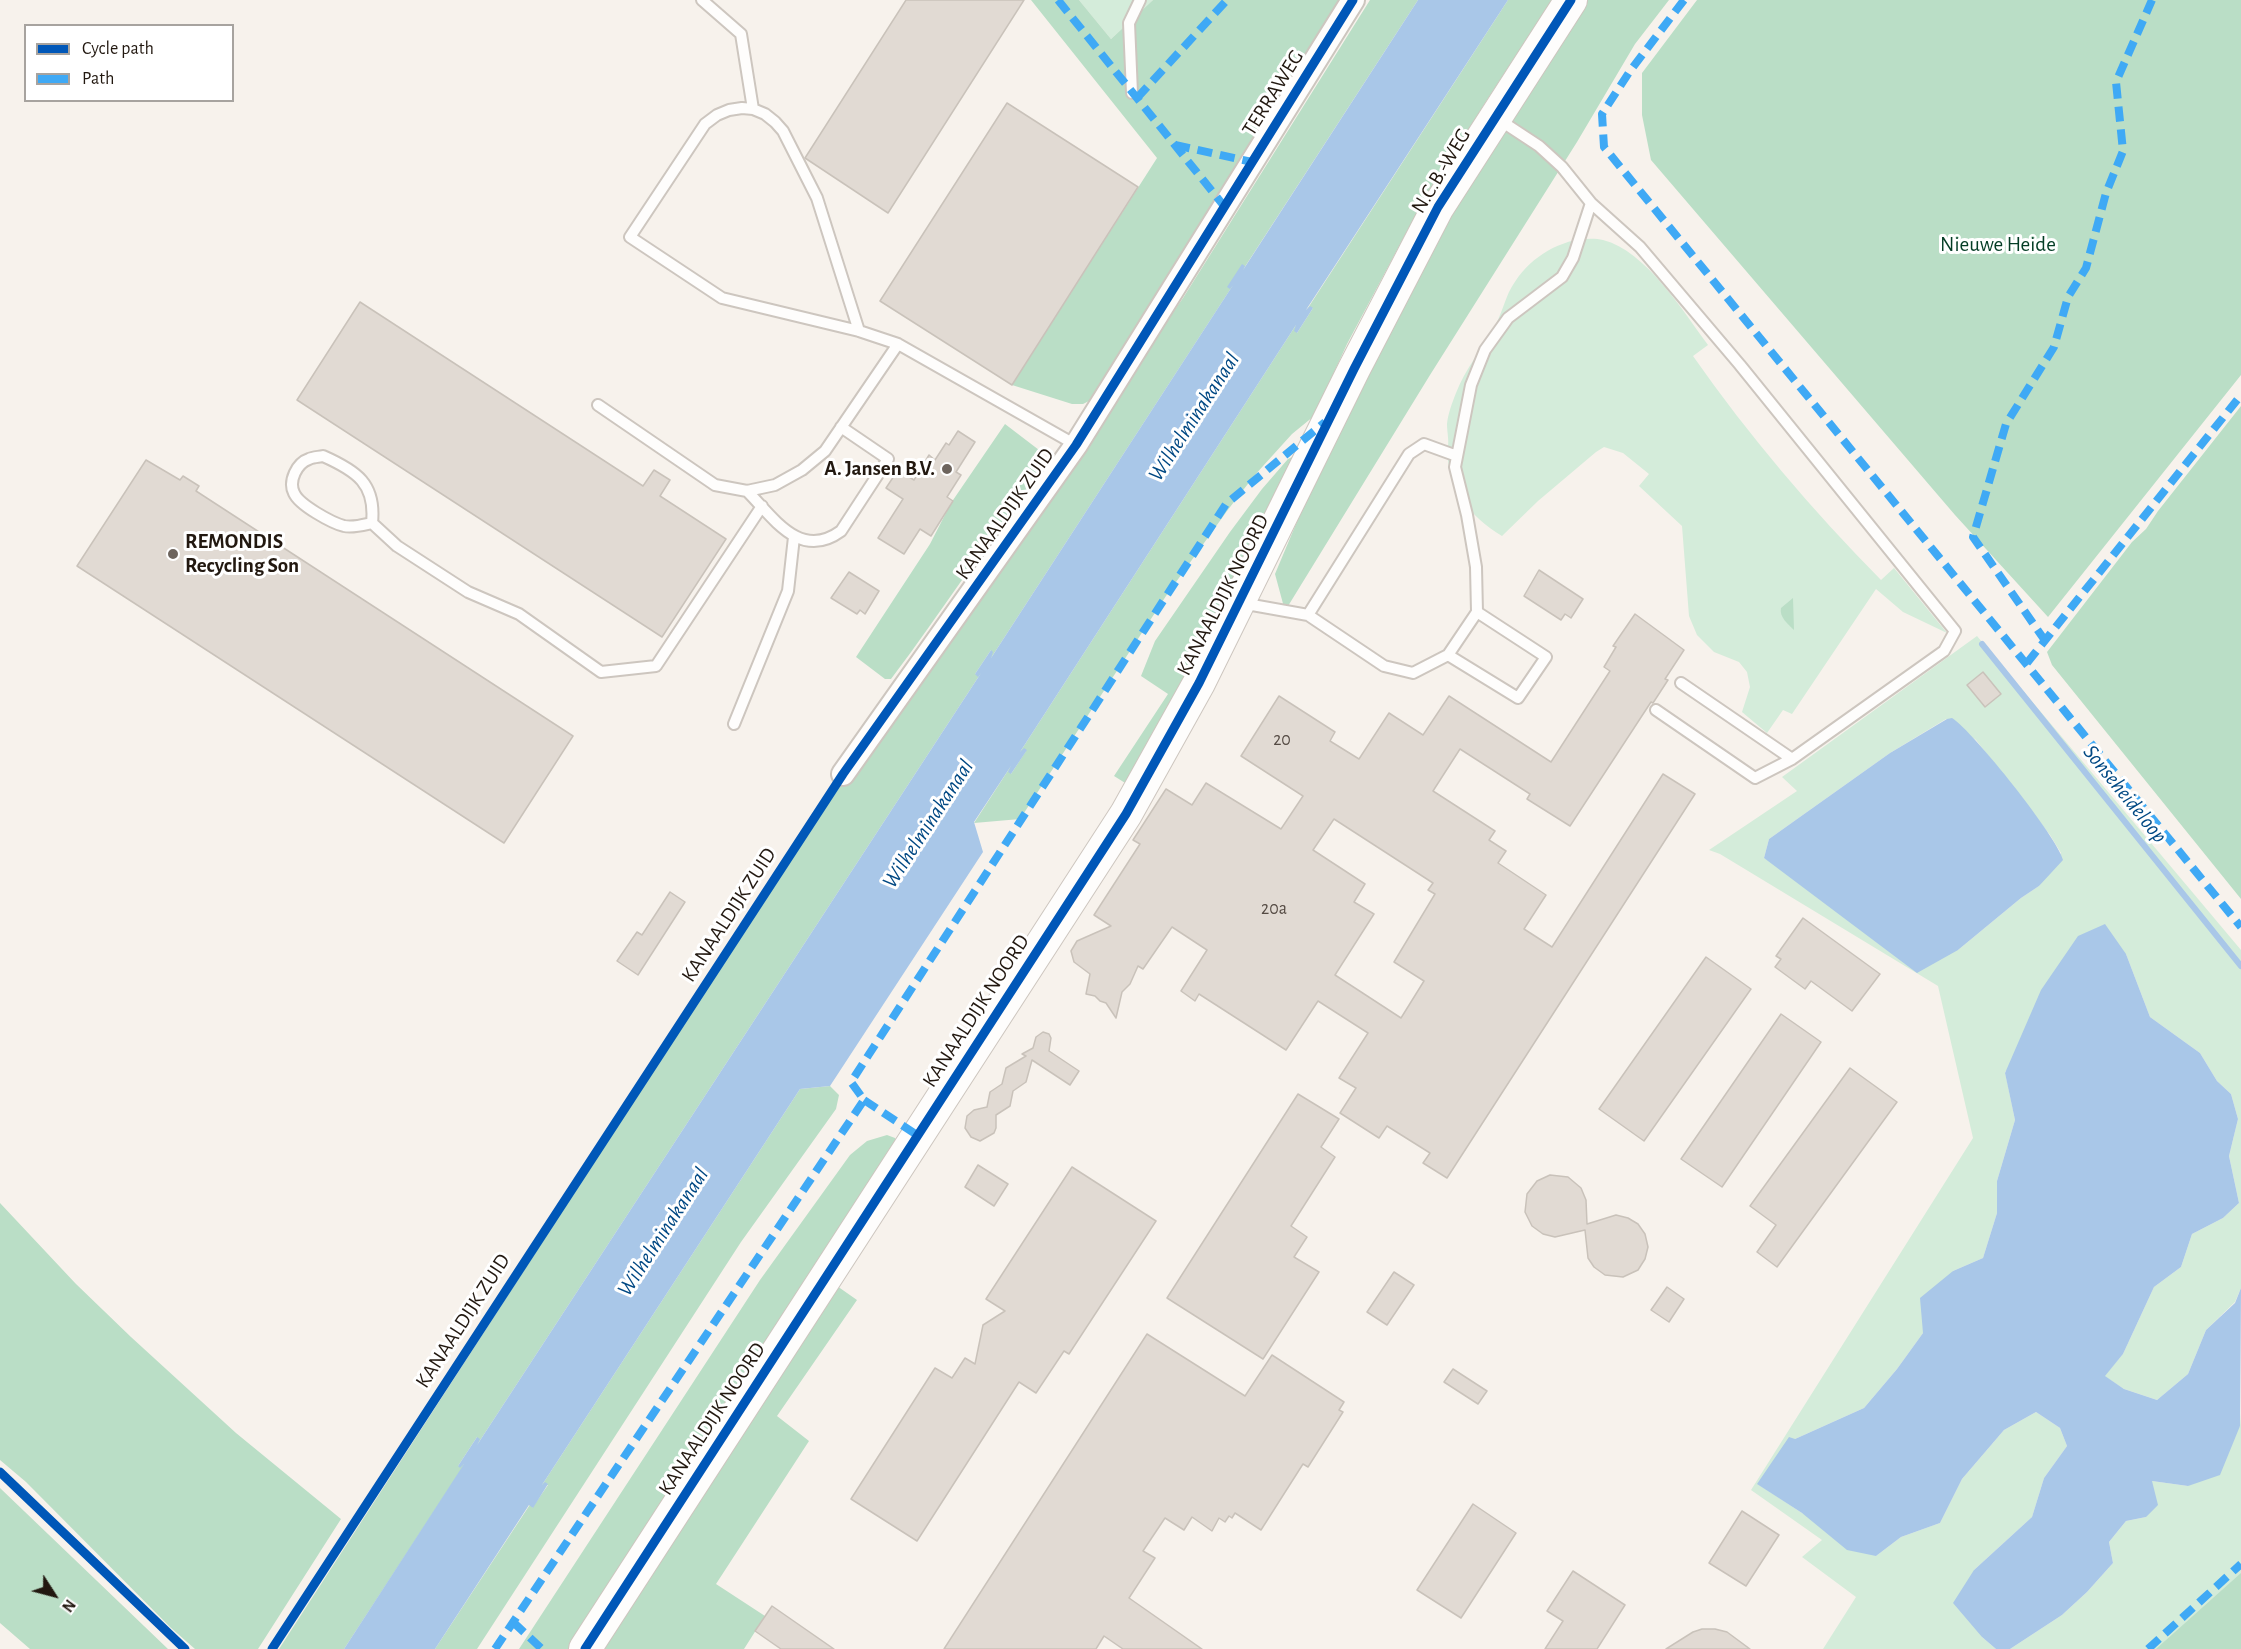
<!DOCTYPE html>
<html>
<head>
<meta charset="utf-8">
<style>
	body { margin:0 }
	#map { position:relative; width:2241px; height:1649px; overflow:hidden; background:#f7f2ec; font-family:"Alegreya Sans",sans-serif }
	canvas { display:block }
	.legend { position:absolute; left:24px; top:24px; width:210px; height:78px; box-sizing:border-box; background:#fff; border:2px solid #a7a39f; margin:0; padding:8px 10px; list-style:none; font-size:18px; color:#221810 }
	.legend li { display:flex; align-items:center; gap:12px; height:30px }
	.legend b { width:30px; border:2px solid #a7a39f }
	.north { position:absolute; left:24px; top:1565px; width:60px; height:60px; -webkit-text-stroke:4px #fff; paint-order:stroke; rotate:126deg; font-size:16px; font-weight:700; line-height:24px; text-align:center; color:#221810 }
	.north::after { content:''; display:block; margin:auto; width:21px; height:27px; background:#221810; clip-path:polygon(50% 0,100% 100%,50% 72%,0 100%) }
</style>
</head>
<body>
<div id="map">
<canvas width="2241" height="1649"></canvas>
<ul class="legend">
<li><b style="height:8px;background:#0057b8"></b>Cycle path</li>
<li><b style="height:8px;background:#3fa9f5"></b>Path</li>
</ul>
<div class="north">N</div>
</div>
<script>
const c = document.querySelector('canvas').getContext('2d');
c.lineJoin = 'round';
function fillPath(path, color) {
  c.fillStyle = color;
  c.fill(path, 'evenodd');
}
function stroke(path, color, width, dash) {
  c.strokeStyle = color;
  c.lineWidth = width;
  c.lineCap = dash ? 'butt' : 'round';
  c.setLineDash(dash || []);
  c.stroke(path);
}
function write(font, color, halo, rows, align = 'center') {
  c.font = font + ' "Alegreya Sans",sans-serif';
  c.lineWidth = 6;
  c.setLineDash([]);
  c.textBaseline = 'middle';
  c.strokeStyle = halo;
  c.fillStyle = color;
  for (const [text, x, y, turn = 0] of rows) {
    c.save();
    c.translate(x, y);
    c.rotate((+turn || 0) * Math.PI / 180);
    c.textAlign = isNaN(turn) ? turn : align;
    if (halo) c.strokeText(text, 0, 0);
    c.fillText(text, 0, 0);
    c.restore();
  }
}
fillPath(new Path2D(`
	M1079 0H1153L1111 39Z
	M1580 239C1587 239 1596 238 1603 240 1646 251 1683 311 1708 345L1693 356C1749 436 1812 510 1881 580L1894 568 1947 633 1903 612 1876 589 1792 714 1783 710 1767 733 1742 712 1750 687 1747 672 1739 662 1714 652 1697 635 1689 616 1682 526 1639 486 1649 474 1623 453 1604 447 1596 452 1538 501 1502 536C1470 517 1445 486 1448 447 1449 439 1447 432 1447 424 1448 414 1452 403 1456 393 1465 369 1483 348 1495 326 1501 315 1504 303 1509 292 1524 263 1549 245 1580 239Z
	M1977 636 2241 950V1288L2235 1302 2206 1330 2188 1374 2157 1400 2124 1389 2104 1376 2123 1354 2154 1287 2181 1267 2192 1234 2223 1218 2239 1203 2229 1156 2238 1119 2231 1094 2217 1081 2200 1053 2150 1017 2126 954 2005 1072 2015 1120 1997 1181V1213L1983 1258 1953 1271 1923 1333 1897 1369 1864 1408 1795 1439 1758 1484 1802 1513 1876 1556 1901 1537 1940 1523 1962 1479 2004 1430 2036 1412 2060 1428 2067 1446 2044 1478 2032 1517 1974 1570 1982 1637 1996 1649H1823L1856 1597 1802 1557 1822 1540 1751 1490 1973 1138 1938 986 1720 854 1709 850 1797 791 1782 777ZM1946 719 1976 740 2050 835 2061 853 2039 886 2021 898 1958 950 1764 858 1769 839 1890 753Z
	M2241 1413V1649H2010L2062 1615 2087 1592 2113 1563 2109 1542 2126 1521 2146 1517 2152 1481 2188 1486 2240 1426Z`), '#d4ecda');
fillPath(new Path2D(`
	M1031 0H1079L1111 39 1153 0H1345L1091 400 1083 404H1072L1012 385 1157 158Z
	M1370 0H1418L991 658V650L975 674 981 673 477 1445V1437L458 1466 465 1464 344 1649H279L655 1068 775 879 1183 298Z
	M1508 0H1552L1485 103 1413 220 1347 344 1314 416 1292 434 1254 476 1227 511 1166 596 1020 819 974 823 1011 766V774L1026 751 1020 752 1296 325 1297 333 1313 308 1306 311Z
	M1587 0H1669L1635 44 1577 142 1430 375 1285 611 1275 574 1351 393 1409 278Z
	M1697 0H2241V375L2048 617 1955 515 1651 160 1642 115V73Z
	M2241 406V899L2052 665 2047 652 2132 542 2146 529 2158 511Z
	M1005 424 1039 450 1043 472C988 537 943 611 891 679H885L856 657 930 544 951 503Z
	M1298 454 1130 786 1114 776 1168 694 1141 676 1155 641 1230 532 1262 489 1288 459Z
	M1793 598 1794 630C1788 624 1779 617 1781 608Z
	M830 1086 839 1095 836 1109 741 1242 477 1649H435L533 1500 532 1508 548 1485H542L800 1089Z
	M887 1135 895 1138 898 1142 572 1649H519L760 1280 850 1155 867 1141Z
	M0 1203 76 1284 131 1337 236 1433 341 1519 258 1649H195L170 1627 26 1482 0 1460Z
	M837 1286 857 1300 777 1416 809 1441 716 1584 765 1616 744 1649H599Z
	M0 1488 168 1649H30L0 1623Z
	M2241 1573V1649H2156Z`), '#badec6');
fillPath(new Path2D(`
	M1418 0H1508L1306 310 1310 306 1313 308 1297 333 1294 331 1296 325 1020 752 1024 748 1027 750 1011 774 1008 772 1011 766 974 822 983 852 830 1086 800 1089 542 1485 545 1482 548 1484 533 1508 529 1505 435 1649H344L464 1464 460 1468 458 1466 477 1437 480 1439 477 1445 981 673 978 677 975 674 991 650 993 652 991 658 1233 285 1230 289 1227 287 1242 264 1245 266 1243 270Z
	M1952 718C1973 731 2059 839 2063 860L2039 886 2021 898 1958 950 1917 973 1764 858 1769 839 1890 753 1947 719Z
	M2105 924 2126 954 2150 1017 2200 1053 2217 1081 2231 1094 2238 1119 2229 1156 2239 1203 2223 1218 2192 1234 2181 1267 2154 1287 2123 1354 2105 1376 2124 1389 2157 1400 2188 1374 2206 1330 2235 1303 2241 1288 2240 1426 2220 1475 2188 1486 2152 1481 2158 1505 2146 1517 2126 1521 2109 1542 2113 1563 2087 1592 2062 1615 2010 1649H1996L1982 1637 1953 1603 1974 1570 2032 1517 2044 1478 2067 1446 2060 1428 2036 1412 2004 1430 1962 1479 1940 1523 1901 1537 1876 1556 1847 1550 1802 1513 1757 1484 1789 1437 1795 1439 1864 1408 1897 1369 1923 1333 1920 1298 1953 1271 1983 1258 1997 1213V1181L2015 1120 2005 1073 2041 990 2078 936Z`), '#a9c7e8');
stroke(new Path2D(`
	M1982 644 2241 966`), '#a9c7e8', 6);
const building = new Path2D(`
	M906 0H1024L888 213 805 158Z
	M1007 103 1138 187 1012 385 880 301Z
	M360 302 643 486 654 470 670 480 660 496 726 539 662 637 297 400Z
	M958 431 975 442 956 472 961 475 947 497 953 501 931 536 920 529 904 554 878 538 903 499 886 488 898 470 914 480 929 455 935 460 946 443 949 445Z
	M146 460 180 480 183 476 199 486 196 491 573 736 504 843 77 566Z
	M1539 570 1583 599 1571 618 1565 614 1561 620 1524 596Z
	M849 572 879 591 865 614 860 610 857 614 831 598Z
	M1635 614 1684 650 1665 679 1668 680 1653 703 1651 702 1570 826 1527 799 1530 794 1460 749 1433 791 1495 831 1489 840 1506 851 1498 863 1546 895 1524 929 1552 947 1663 774 1695 794 1447 1178 1423 1163 1430 1153 1387 1126 1379 1138 1340 1113 1356 1088 1339 1078 1368 1033 1318 1001 1286 1050 1199 994 1195 1001 1181 991 1207 950 1172 927 1143 969 1138 966 1130 984 1122 992 1116 1018 1106 1003 1100 1001 1095 996 1086 994 1090 974 1074 962 1071 951 1077 941 1111 926 1094 915 1140 844 1133 840 1166 789 1192 805 1206 783 1281 829 1303 796 1241 756 1279 696 1335 732 1330 741 1359 759 1389 713 1423 735 1449 696 1551 762 1610 671 1604 667 1616 647 1613 646ZM1334 819 1433 883 1428 890 1435 894 1394 962 1424 981 1401 1018 1335 975 1374 914 1354 902 1365 884 1313 850Z
	M1983 672 2001 694 1985 707 1967 685Z
	M670 892 685 902 638 975 617 961 637 932 642 935Z
	M1803 918 1880 974 1852 1011 1811 981 1805 989 1775 967 1781 959 1776 956Z
	M1706 957 1751 989 1644 1141 1599 1109Z
	M1781 1014 1821 1042 1722 1187 1681 1159Z
	M1043 1032 1049 1034 1051 1038 1049 1051 1079 1071 1070 1085 1032 1060 1026 1082 1013 1091 1010 1106 996 1115V1128L994 1133 980 1141 971 1137 965 1128 967 1116 974 1110 987 1107 990 1092 1002 1084 1006 1068 1026 1056 1022 1054 1033 1048 1036 1037Z
	M1850 1068 1897 1102 1777 1267 1757 1252 1776 1225 1750 1206Z
	M1298 1094 1339 1119 1321 1147 1335 1157 1291 1226 1307 1237 1294 1257 1319 1272 1263 1359 1167 1298Z
	M978 1165 1008 1184 994 1206 965 1187Z
	M1072 1167 1156 1221 1069 1354 1064 1351 1036 1393 1019 1382 917 1541 851 1499 935 1368 952 1378 965 1358 975 1364 983 1325 1005 1311 986 1299Z
	M1550 1175 1568 1177 1581 1188 1586 1200 1587 1224 1616 1215 1628 1218 1638 1224 1645 1234 1648 1247 1645 1259 1638 1270 1623 1277 1605 1275 1594 1267 1588 1258 1585 1230 1555 1237 1543 1234 1532 1226 1525 1212 1527 1194 1537 1181Z
	M1394 1272 1414 1285 1387 1325 1367 1312Z
	M1667 1287 1684 1299 1669 1322 1651 1310Z
	M1147 1334 1245 1396 1272 1355 1344 1402 1339 1410 1343 1412 1308 1467 1303 1464 1261 1530 1235 1513 1232 1518 1229 1516 1225 1522 1219 1518 1212 1531 1192 1517 1184 1530 1165 1518 1143 1551 1155 1558 1129 1598 1202 1649H1123L1104 1636 1096 1649H944Z
	M1453 1369 1487 1391 1478 1404 1444 1382Z
	M1473 1504 1516 1533 1461 1618 1417 1590Z
	M1742 1511 1779 1535 1746 1586 1709 1563Z
	M1573 1571 1625 1605 1597 1649H1545L1563 1621 1547 1611Z
	M772 1606 834 1649H781L755 1631Z
	M1702 1629H1715L1727 1632 1750 1649H1666L1693 1632Z`);
fillPath(building, '#e1dad3');
stroke(building, '#c9c2ba', 1.5);
const lane = new Path2D(`
	M702 0 741 34 753 109
	M1132 93 1129 23 1140 0
	M1591 203 1640 247 1740 365 1955 631 1944 651 1792 759 1755 778 1656 710
	M859 331 817 198 783 131 775 122 765 114 753 109 742 108 729 110 717 115 705 124 630 237 722 298 859 331 898 344 1076 445
	M598 405 715 485 747 491 775 485 802 470 825 451 898 344
	M323 456C357 471 376 484 372 523 363 525 353 528 344 526 332 523 299 505 294 493 288 481 297 463 309 459 313 457 319 457 323 456Z
	M747 491C773 517 800 561 841 531L888 459 841 427
	M372 523 397 546 468 592 519 614 601 672 656 666 762 506
	M1241 603 1308 615
	M1477 612 1546 657 1518 698 1448 655 1477 612 1476 567 1467 515 1455 467 1471 385 1485 350 1508 318 1562 277 1573 258 1591 203 1562 167 1539 146 1498 119
	M1448 655 1413 673 1384 666 1308 615 1409 454 1424 444 1457 456
	M1681 683 1792 759
	M734 724 788 591 794 537`);
const street = new Path2D(`
	M843 774 1076 445 1353 0`);
const secondary = new Path2D(`
	M585 1649 1126 814 1199 683 1354 369 1438 207 1571 0`);
stroke(lane, '#cdc6bf', 14);
stroke(street, '#cdc6bf', 26);
stroke(secondary, '#cdc6bf', 34);
stroke(lane, '#fefdfc', 10);
stroke(street, '#fefdfc', 22);
stroke(secondary, '#fefdfc', 32);
stroke(new Path2D(`
	M1058 0 1224 206
	M1684 0 1630 71 1602 114 1604 147 2241 927
	M1137 98 1227 0
	M1175 145 1252 162
	M2046 642 1973 537 2006 424 2054 347 2068 297 2086 268 2106 193 2123 151 2116 82 2152 0
	M2027 663 2241 395
	M864 1100 917 1135
	M513 1622 542 1649
	M495 1649 864 1100 851 1082 1226 504 1325 422
	M2148 1649 2241 1564`), '#3fa9f5', 8, [15, 8]);
stroke(new Path2D(`
	M0 1472 185 1649
	M272 1649 843 774 1076 445 1353 0
	M585 1649 1126 814 1199 683 1354 369 1438 207 1571 0`), '#0057b8', 9);
for (const [x, y, r, color] of [
	[947,469,6,"#6d645d"],
	[173,554,6,"#6d645d"]
]) {
  const dot = new Path2D();
  dot.arc(x, y, r, 0, 2 * Math.PI);
  c.fillStyle = color;
  c.fill(dot);
  stroke(dot, '#fff', 2);
}
write('18px', '#544a43', null, [
	["20",1282,740],
	["20a",1274,909]
]);
write('21px', '#221810', '#fff', [
	["TERRAWEG",1273,93,-58],
	["N.C.B.-WEG",1441,171,-59],
	["KANAALDIJK ZUID",1005,514,-55],
	["KANAALDIJK NOORD",1223,595,-63],
	["KANAALDIJK ZUID",729,915,-57],
	["KANAALDIJK NOORD",976,1011,-57],
	["KANAALDIJK ZUID",463,1321,-57],
	["KANAALDIJK NOORD",712,1419,-57]
]);
write('21px', '#043d25', '#fff', [
	["Nieuwe Heide",1998,245]
]);
write('bold 21px', '#221810', '#fff', [
	["A. Jansen B.V.",935,469],
	["REMONDIS",185,542,"left"],
	["Recycling Son",185,566,"left"]
], 'right');
write('italic 22px', '#004883', '#fff', [
	["Wilhelminakanaal",1194,417,-57],
	["Sonseheideloop",2125,794,51],
	["Wilhelminakanaal",928,824,-57],
	["Wilhelminakanaal",663,1232,-57]
]);
</script>
</body>
</html>
